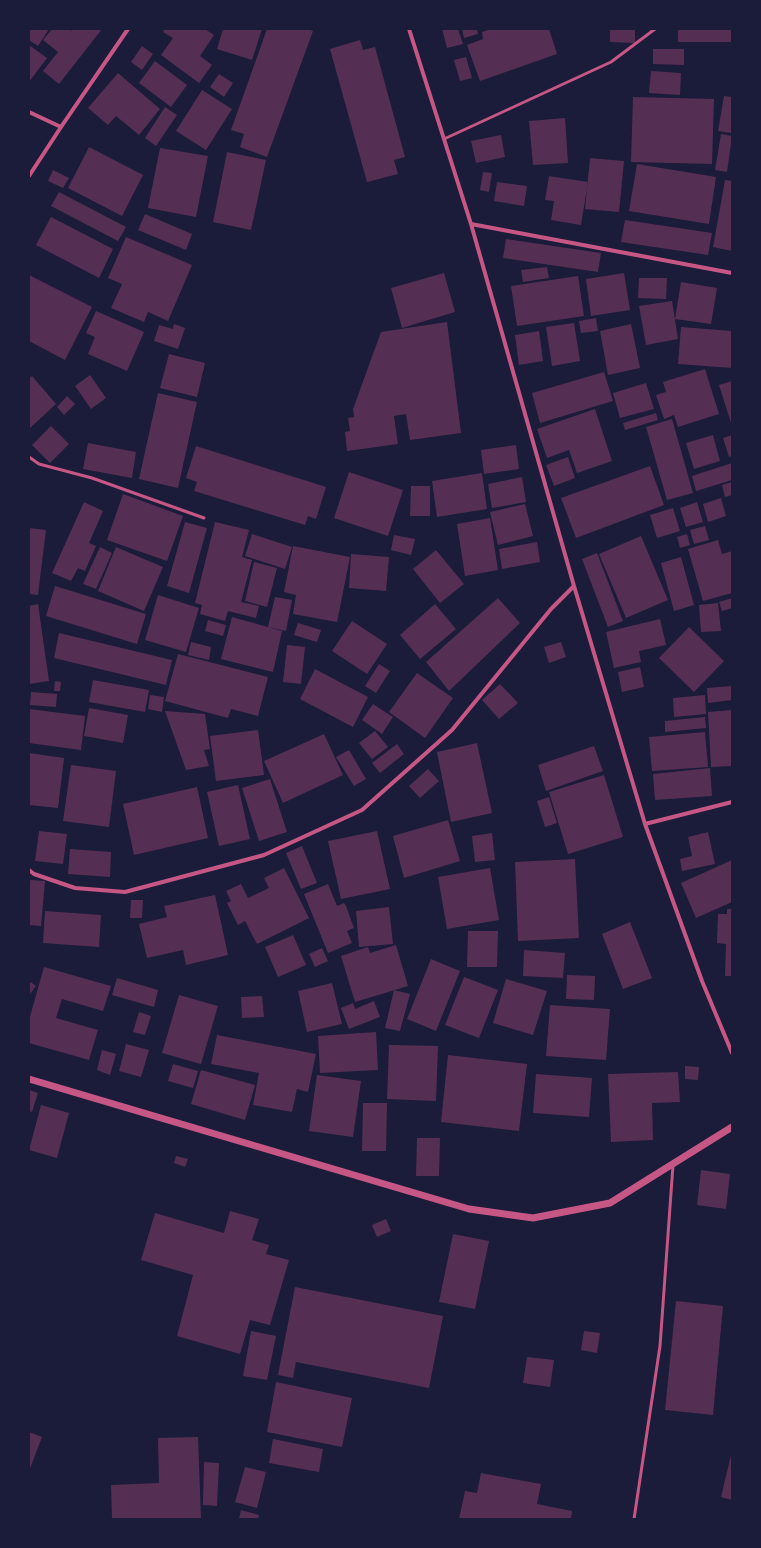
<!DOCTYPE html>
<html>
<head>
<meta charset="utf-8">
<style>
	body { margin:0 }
	#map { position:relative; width:761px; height:1548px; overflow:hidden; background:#1b1b3a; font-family:Karla,sans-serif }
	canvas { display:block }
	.frame { position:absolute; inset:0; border:30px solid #1b1b3a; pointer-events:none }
</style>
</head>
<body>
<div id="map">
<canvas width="761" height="1548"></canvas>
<div class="frame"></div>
</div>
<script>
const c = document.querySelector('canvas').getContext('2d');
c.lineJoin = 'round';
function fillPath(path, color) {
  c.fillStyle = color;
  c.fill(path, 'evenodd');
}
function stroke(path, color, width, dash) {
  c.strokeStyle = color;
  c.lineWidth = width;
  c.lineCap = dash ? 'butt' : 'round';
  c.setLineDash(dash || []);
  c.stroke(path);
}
fillPath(new Path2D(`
	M29 29H49L38 46 29 40Z
	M52 29H69L71 31 72 29H102L59 84 43 71 58 52 43 40Z
	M165 29H205L214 35 200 56 212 65 199 83 161 55 173 38 163 32Z
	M223 29H262L252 60 217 49Z
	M267 29H307L313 31 267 157 240 147 244 134 231 130Z
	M442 29H458L463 44 447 48Z
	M462 29H477L478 34 464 38Z
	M491 29H549L557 54 480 81 467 45 483 39 482 32Z
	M610 29H635V43L610 42Z
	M678 29H732V42H678Z
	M360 40 363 50 375 47 405 157 394 160 398 174 367 182 330 49Z
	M29 45 47 58 29 82Z
	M142 46 153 54 142 70 131 62Z
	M653 49H684V65L653 64Z
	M466 57 472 78 460 81 454 60Z
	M155 61 187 85 171 107 139 83Z
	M651 71 681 73 680 95 649 93Z
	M118 73 160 109 139 135 116 116 108 125 88 108Z
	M219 74 233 83 224 97 210 87Z
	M202 90 232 109 206 150 176 131Z
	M724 96 732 97V133L718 131Z
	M633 97 714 99 712 164 631 162Z
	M165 107 177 115 156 146 145 138Z
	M565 118 568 163 533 165 529 121Z
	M721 134 732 136 727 172 715 170Z
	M501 135 505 157 476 163 471 141Z
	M89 147 143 175 122 216 68 188Z
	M160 148 208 156 196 217 148 208Z
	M227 152 266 160 251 230 213 222Z
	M590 158 624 161 619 212 585 209Z
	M637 164 716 177 709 224 629 211Z
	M53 170 69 178 63 188 48 181Z
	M483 172 492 173 489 192 480 190Z
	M549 176 588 182 581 225 551 220 554 201 545 200Z
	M725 180 732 181V251L713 247Z
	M497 182 527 186 524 206 494 201Z
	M59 192 126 227 118 241 51 206Z
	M145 214 192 234 186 250 138 230Z
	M51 217 113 249 99 278 36 245Z
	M625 220 712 233 708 255 621 242Z
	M126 237 192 265 168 321 148 312 144 322 111 308 122 284 108 278Z
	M506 239 601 253 598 272 503 258Z
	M547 267 549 278 523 282 521 270Z
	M444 273 455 312 402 328 391 288Z
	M624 273 630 310 591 316 586 279Z
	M29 275 92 307 65 360 29 341Z
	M578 276 584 316 517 326 511 286Z
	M639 278H667L666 299 638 298Z
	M681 282 717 288 711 324 675 319Z
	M672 301 678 339 646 345 639 306Z
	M96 311 144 332 127 371 88 354 95 337 86 333Z
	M596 318 598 331 581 333 579 321Z
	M447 322 461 433 410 440 406 414 394 416 398 444 347 451 345 432 350 431 348 418 354 417 353 409 381 332Z
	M574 323 580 361 552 366 546 327Z
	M174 324 185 328 178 349 154 341 159 325 173 329Z
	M631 324 640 368 608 375 600 331Z
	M681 327 732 331V368L678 364Z
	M539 331 543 361 519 365 515 335Z
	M169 354 205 363 197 397 160 388Z
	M705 369 719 414 678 427 674 415 664 419 656 395 666 392 663 382Z
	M604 372 613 401 540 423 532 393Z
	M90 375 106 398 91 409 75 386Z
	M32 376 56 404 29 429V378Z
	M732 381V423H731L719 385Z
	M646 383 654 409 620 418 613 393Z
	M158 393 197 402 178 488 139 479Z
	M67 396 75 404 64 415 57 407Z
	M595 409 612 461 577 473 569 450 547 458 537 429Z
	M656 413 658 420 625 430 623 423Z
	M672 419 693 493 667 500 646 427Z
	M51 426 69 444 50 463 32 445Z
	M713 435 720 461 694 469 686 443Z
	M732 435V456L729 457 723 438Z
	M88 443 136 452 132 478 83 469Z
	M516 445 519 469 484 474 481 450Z
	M196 446 326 487 316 519 308 516 305 525 194 491 197 482 186 478Z
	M568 457 575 478 554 486 546 465Z
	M732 463V480L696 491 692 476Z
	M650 466 664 505 576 538 561 498Z
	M349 472 403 490 388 536 334 518Z
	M482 473 487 509 437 517 432 481Z
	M522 477 526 502 492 508 488 484Z
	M732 482V495L725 497 722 485Z
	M411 486H430V516H410Z
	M123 494 183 516 167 561 107 540Z
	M721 498 726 516 708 522 703 504Z
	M84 502 103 511 89 543 96 546 85 571 78 568 71 581 52 573Z
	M697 502 703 522 686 527 680 508Z
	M525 504 533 536 498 545 490 512Z
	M673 508 680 531 657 538 650 515Z
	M490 518 498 570 465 576 457 524Z
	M185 522 207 528 189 593 167 586Z
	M215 522 249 530 242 557 252 560 241 602 259 606 256 618 228 611 225 621 200 614 202 605 195 603Z
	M705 526 709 540 694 544 690 530Z
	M29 528 46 530 38 595 29 594Z
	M252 534 292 547 285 569 245 556Z
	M687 534 690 545 680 548 677 537Z
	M394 535 415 539 411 555 391 550Z
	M641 536 668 600 626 618 599 554Z
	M718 540 722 554 732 551V593L703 601 688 549Z
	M537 542 540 562 502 569 499 549Z
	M293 546 350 557 337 622 293 614 296 595 284 592Z
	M100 547 112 553 96 589 83 584Z
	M116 547 163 567 144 611 98 591Z
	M436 550 464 584 440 603 413 569Z
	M597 553 623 621 608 627 582 559Z
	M351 554 389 557 386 591 349 588Z
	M681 557 694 605 674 611 661 563Z
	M254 562 277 568 267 607 245 601Z
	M55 586 146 614 137 644 46 616Z
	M158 595 199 608 186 652 145 640Z
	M275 597 292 600 286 631 268 627Z
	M498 598 520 623 449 691 426 662Z
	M732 598V608L722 611 719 602Z
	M718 603 721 631 701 632 699 605Z
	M38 604 49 681 29 684V606Z
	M435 604 456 629 420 659 400 635Z
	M232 617 282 631 273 672 221 659Z
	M660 619 666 645 639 651 641 662 614 668 606 632Z
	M208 620 226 625 223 636 205 631Z
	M352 621 387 644 367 674 332 651Z
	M298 623 321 630 317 642 294 635Z
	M689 627 724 661 694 692 659 658Z
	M59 633 172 660 166 685 54 658Z
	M191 642 211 647 209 660 188 655Z
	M561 642 566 657 549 663 544 647Z
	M287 645 305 647 301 684 283 682Z
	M178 654 268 677 258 716 231 709 228 718 165 701Z
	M379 664 390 671 376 693 365 686Z
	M640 667 644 687 622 692 618 672Z
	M315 669 368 697 353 727 300 699Z
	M417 673 453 698 425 738 389 712Z
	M93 680 149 690 145 712 89 702Z
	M55 681 61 682 60 691H54Z
	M500 684 518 703 499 719 482 700Z
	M732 686V700L708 703 707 688Z
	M31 692 57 694 56 707 30 705Z
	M150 695 164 697 162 712 148 709Z
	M705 695 706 714 674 717 673 698Z
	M373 704 393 717 382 734 362 720Z
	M89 708 128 715 123 743 84 736Z
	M29 709 85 716 81 750 29 743Z
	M732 710V766L711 767 708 712Z
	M165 711 205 714 210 749 204 750 209 766 186 770Z
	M705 717 706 728 665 732V721Z
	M258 730 264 775 216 781 210 736Z
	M375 731 388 747 372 759 359 743Z
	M705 732 708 767 652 771 649 737Z
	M324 734 343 775 283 803 264 761Z
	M477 743 492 813 451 822 437 752Z
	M397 744 404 754 380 773 372 763Z
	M594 746 603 771 546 791 538 765Z
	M349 750 366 779 354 786 336 757Z
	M29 753 64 758 58 808 29 805Z
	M71 765 116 771 109 827 63 821Z
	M710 768 712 796 655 800 653 774Z
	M428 769 439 781 420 798 409 786Z
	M604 775 623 837 568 854 549 792Z
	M270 779 287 832 259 841 242 788Z
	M238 785 250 839 219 846 207 792Z
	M197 787 208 838 134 855 123 804Z
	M549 797 557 823 545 827 537 801Z
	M448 820 460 861 404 878 393 836Z
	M39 831 67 834 63 864 35 861Z
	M377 831 390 889 341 899 328 841Z
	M708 832 715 864 682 871 680 859 692 856 688 837Z
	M492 833 495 860 475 862 472 836Z
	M302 846 317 883 301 889 286 853Z
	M70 849 111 852 110 877 68 874Z
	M575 859 579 938 518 941 515 862Z
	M732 860V902L696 918 681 883Z
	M284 868 309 918 257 944 245 921 238 925 227 903 231 901 226 891 241 884 248 898 269 888 264 878Z
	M490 868 499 920 447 929 438 877Z
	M29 880 45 881 41 926 29 925Z
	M328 884 337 906 344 903 346 906 354 928 347 931 352 943 328 953 304 894Z
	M215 895 228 955 186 965 183 950 147 958 139 924 167 917 164 906Z
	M131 900H143L142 918H130Z
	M389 907 393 944 359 947 356 911Z
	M727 909H732V976H725L726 944 717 943 718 914H727Z
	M45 911 101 915 99 947 43 943Z
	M630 922 652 978 623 989 602 934Z
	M468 931H498L497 967H467Z
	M293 935 306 965 278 977 265 947Z
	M396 945 408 986 355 1002 341 956 368 947 370 953Z
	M322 948 328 961 315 967 309 954Z
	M524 950 565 953 563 978 523 976Z
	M431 959 460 971 436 1031 407 1019Z
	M44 967 111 986 103 1011 62 999 56 1018 98 1030 89 1060 29 1043V1020Z
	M567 975 595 976 594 1000 566 999Z
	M464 977 498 990 479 1038 445 1025Z
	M117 978 158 990 154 1007 112 995Z
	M506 979 547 991 533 1035 493 1023Z
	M29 981 36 986 29 995Z
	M332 983 342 1024 307 1032 298 991Z
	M394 990 410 994 400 1031 385 1028Z
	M179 995 218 1006 201 1064 162 1053Z
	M262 996 264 1017 242 1018 241 997Z
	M374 1001 380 1017 349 1029 341 1008 353 1003 355 1009Z
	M550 1005 610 1009 606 1060 546 1056Z
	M139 1012 151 1016 145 1035 133 1032Z
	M376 1032 378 1070 320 1073 318 1036Z
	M217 1035 316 1054 308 1092 297 1089 292 1112 253 1105 259 1073 211 1064Z
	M126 1044 149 1050 141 1077 119 1071Z
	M389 1045 438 1046 436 1101 387 1099Z
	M102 1050 116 1054 110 1075 97 1070Z
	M448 1055 527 1064 519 1131 441 1122Z
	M173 1064 198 1071 193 1088 168 1081Z
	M685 1066 699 1067 698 1080 685 1079Z
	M201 1070 255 1085 245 1120 191 1104Z
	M678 1072 680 1102 652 1103 653 1140 611 1142 608 1074Z
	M536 1074 592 1078 589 1117 533 1113Z
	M317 1075 361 1081 353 1137 309 1131Z
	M29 1090 38 1093 32 1112 29 1111Z
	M363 1103H387L386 1151H362Z
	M41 1105 69 1113 57 1158 29 1150Z
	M417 1138H440L439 1176H416Z
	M176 1156 188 1159 185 1167 174 1163Z
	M701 1170 730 1174 726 1209 697 1205Z
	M230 1211 259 1219 252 1240 269 1245 266 1254 289 1260 270 1325 250 1320 240 1354 177 1336 193 1275 141 1260 155 1213 224 1233Z
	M386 1219 391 1231 377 1237 372 1225Z
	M453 1234 489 1241 475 1309 439 1302Z
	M295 1287 443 1316 429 1388 296 1362 293 1378 278 1375Z
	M676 1301 723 1306 713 1415 665 1410Z
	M251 1331 276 1336 267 1380 243 1376Z
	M584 1331 600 1333 597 1353 581 1350Z
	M527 1357 554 1360 550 1387 523 1383Z
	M276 1382 352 1398 342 1447 267 1432Z
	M29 1432 42 1437 29 1471Z
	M198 1437 201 1519H112L111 1485 159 1483 158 1438Z
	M273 1439 323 1449 319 1472 269 1463Z
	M731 1455H732V1500L721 1497Z
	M204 1462 219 1463 217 1506 203 1505Z
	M245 1467 266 1472 257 1508 235 1502Z
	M481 1473 541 1484 537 1504 572 1511 571 1519H459L465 1491 477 1493Z
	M241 1510 259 1515 258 1519H239Z`), '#542f53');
stroke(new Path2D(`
	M444 139 611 62 655 29
	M29 457 39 464 92 478 204 518
	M634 1519 660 1346 673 1165`), '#c65784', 3);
stroke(new Path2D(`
	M409 29 471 224 574 586 645 824 702 981 732 1053
	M29 112 61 127
	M29 176 61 127 128 29
	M471 224 732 273
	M645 824 732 802
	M29 870 34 874 75 888 125 892 264 855 362 810 452 730 551 609 574 586`), '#c65784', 4);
stroke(new Path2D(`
	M29 1079 469 1209 533 1218 610 1203 732 1127`), '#c65784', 7);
</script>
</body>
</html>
